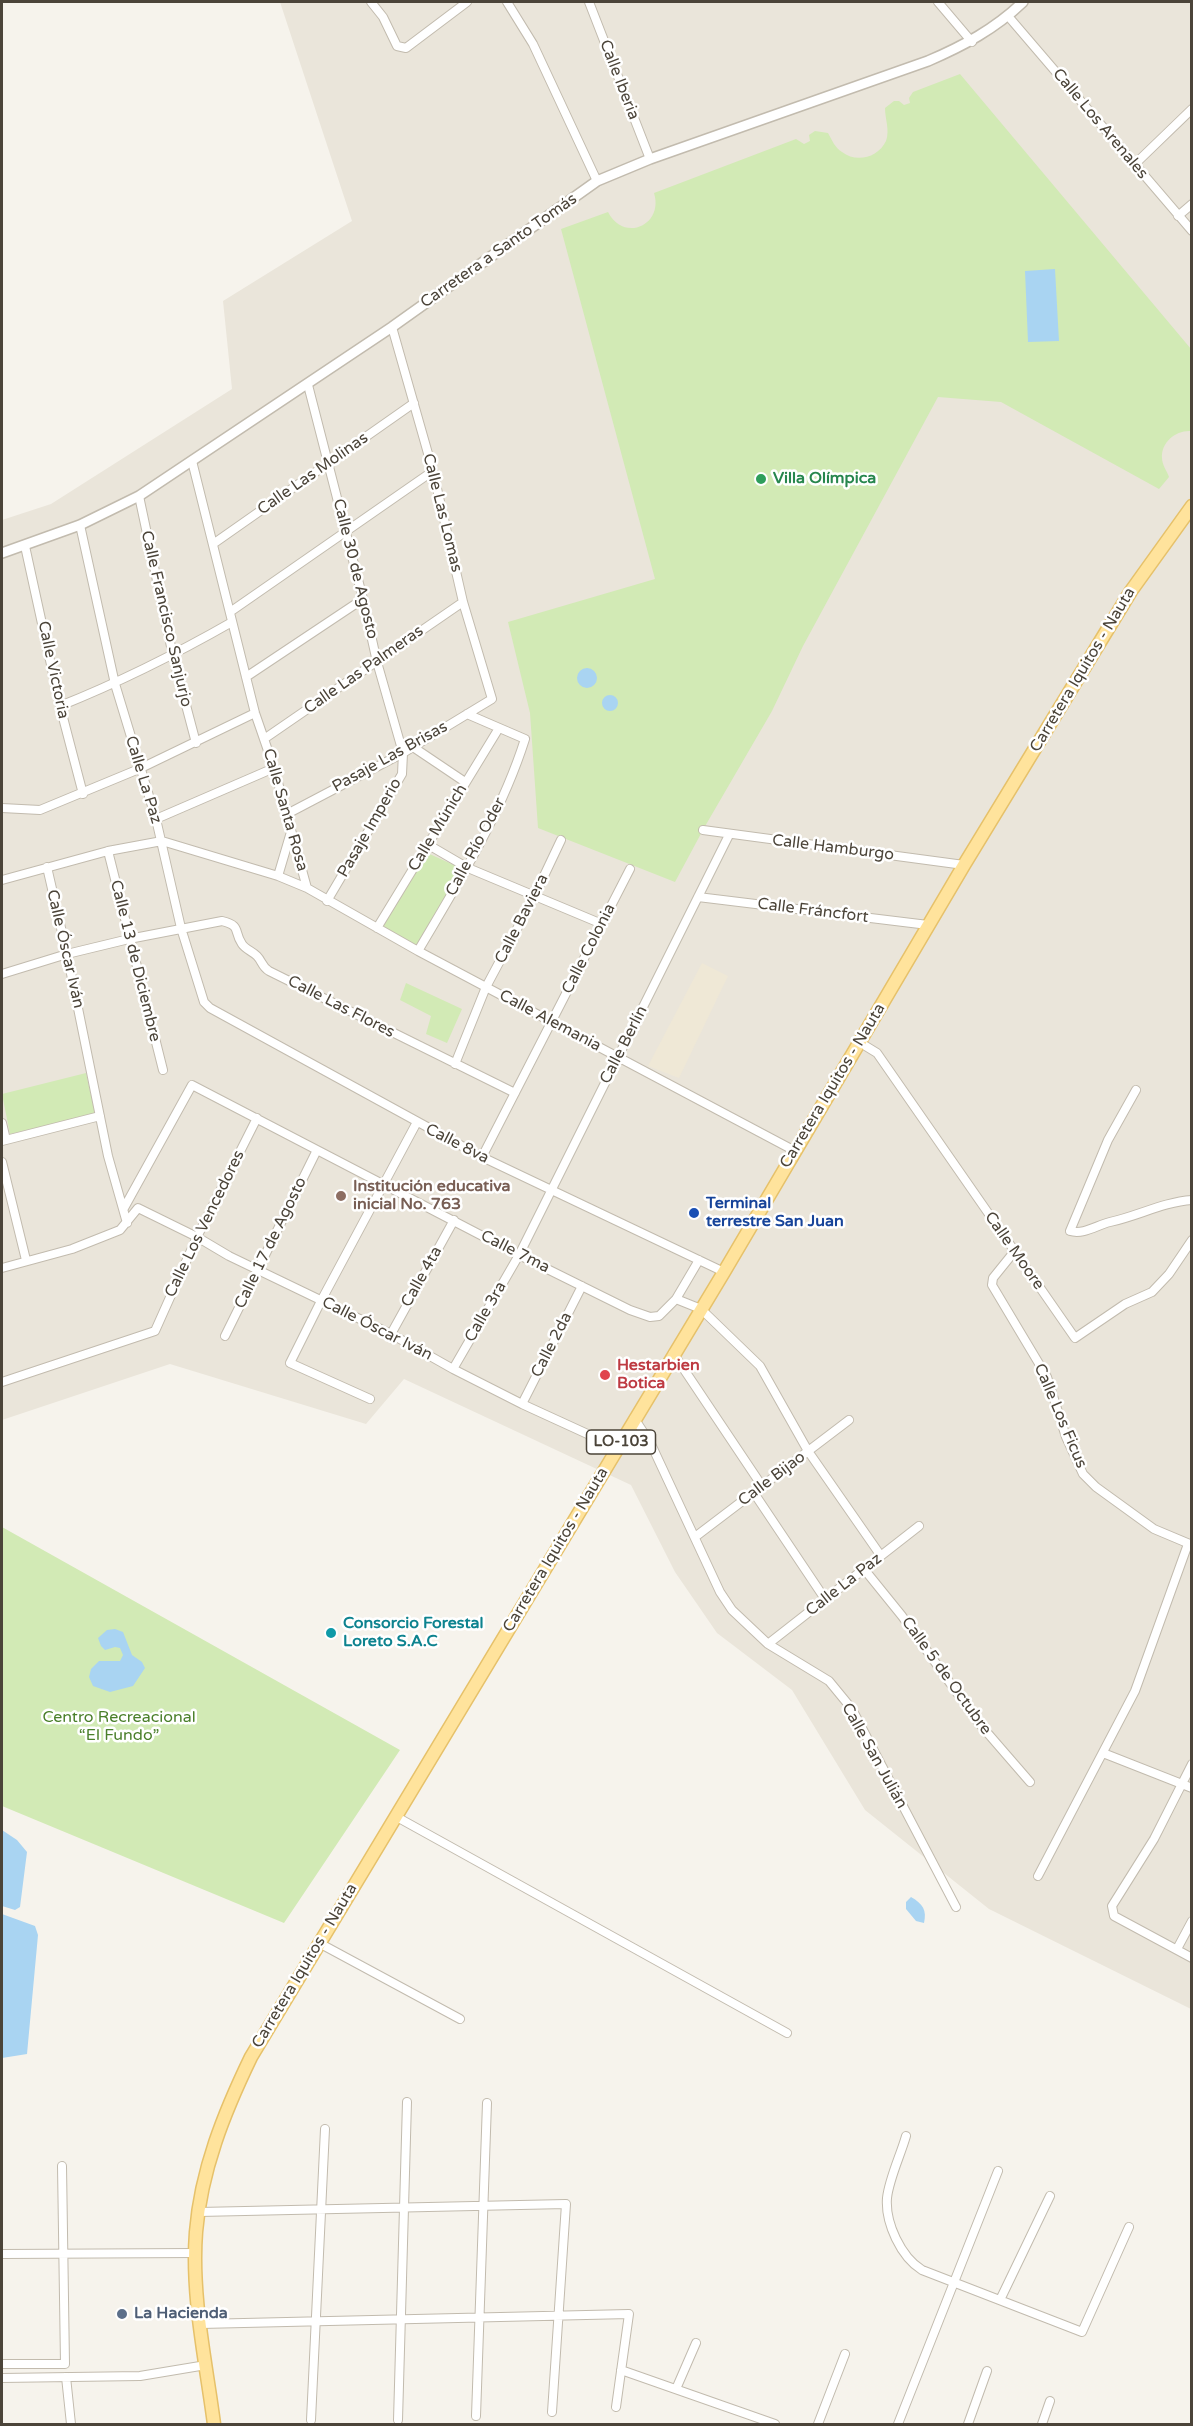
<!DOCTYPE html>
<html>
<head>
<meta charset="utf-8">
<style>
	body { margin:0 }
	#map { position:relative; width:1193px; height:2426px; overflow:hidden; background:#f6f3ec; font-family:"Varela Round",sans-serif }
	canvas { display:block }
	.frame { position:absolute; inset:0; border:3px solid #4b4439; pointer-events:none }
</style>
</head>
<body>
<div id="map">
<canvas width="1193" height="2426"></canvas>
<div class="frame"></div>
</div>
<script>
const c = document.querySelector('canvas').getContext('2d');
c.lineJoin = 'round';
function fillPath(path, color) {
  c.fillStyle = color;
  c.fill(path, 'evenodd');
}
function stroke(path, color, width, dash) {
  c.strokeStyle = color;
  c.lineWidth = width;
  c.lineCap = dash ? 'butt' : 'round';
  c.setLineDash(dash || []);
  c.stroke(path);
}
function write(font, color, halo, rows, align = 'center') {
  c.font = font + ' "Varela Round",sans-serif';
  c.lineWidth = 5;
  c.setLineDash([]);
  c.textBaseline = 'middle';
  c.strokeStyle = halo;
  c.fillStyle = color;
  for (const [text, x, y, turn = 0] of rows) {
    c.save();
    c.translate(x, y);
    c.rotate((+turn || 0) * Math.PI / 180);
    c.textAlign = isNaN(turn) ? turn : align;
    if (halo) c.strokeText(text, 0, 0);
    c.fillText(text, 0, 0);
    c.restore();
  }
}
fillPath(new Path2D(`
	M280 2H1191V2009L989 1909 865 1810 792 1690 717 1633 675 1572 631 1485 404 1379 366 1424 170 1364 2 1420V520L51 504 232 389 223 301 352 221Z`), '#eae5da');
fillPath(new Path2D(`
	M702 963 728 976 679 1078 648 1066Z`), '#efe8d6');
fillPath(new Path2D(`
	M960 74 1191 349V431C1176 430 1161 442 1162 458 1162 465 1167 471 1169 477L1159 489 1001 402 938 397 803 646 772 711 704 828 675 882 538 828 530 713 508 622 655 579 561 229 608 212C624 243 664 225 654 193L796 139 804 144 810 141 809 135 815 131 828 133C832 140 835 148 842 152 856 163 878 158 886 141 890 130 885 119 885 108L894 101H899L904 105 910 103 909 98 913 92Z
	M423 851 465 870 416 951 377 930Z
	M406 983 462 1009 447 1043 426 1034 431 1016 400 1000Z
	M86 1073 95 1114 10 1134 2 1094Z
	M2 1527 400 1750 284 1923 2 1806Z`), '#d2eab5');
fillPath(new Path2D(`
	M1055 269 1059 341 1028 342 1025 271Z
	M577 678a10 10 0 1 1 20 0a10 10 0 1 1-20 0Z
	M602 703a8 8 0 1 1 16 0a8 8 0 1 1-16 0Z
	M115 1629 123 1632 132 1655 142 1662 145 1668 133 1686 110 1692 93 1686 89 1677 91 1669 99 1661H120L123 1655 120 1648 115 1647 105 1650 101 1646 98 1638 107 1630Z
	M2 1830 17 1840 27 1852 20 1907 15 1910 2 1906Z
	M911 1897C923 1904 927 1910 924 1923L916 1921 906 1909V1902Z
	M2 1914 35 1926 38 1935 27 2054 2 2058Z`), '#a9d4f2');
const minor = new Path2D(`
	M371 2 383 17 397 46 406 48 467 2
	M507 2 533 44 597 181
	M589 2 650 159
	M938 2 972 42
	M1008 16 1192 231
	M1135 164 1192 109
	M1178 216 1192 204
	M308 385 363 599 377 662 403 753 402 774 327 901
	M192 461 255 713 274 768 307 888
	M139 496 173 656 196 743
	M80 525 115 684 156 819 181 928 204 1002 210 1008 482 1157 724 1272
	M213 544 414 403
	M25 546 60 706 83 794
	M230 612 433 471
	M246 677 363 599
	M60 706C120 682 176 654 232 622
	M264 739 463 602
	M413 747 465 782
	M2 808 40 810 139 769 255 713
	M287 814 403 753 492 699 463 602 433 471 392 327
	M156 819 274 768
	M703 830 964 865
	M427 844 468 868 602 924
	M108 851 163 1070
	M47 867 67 954 108 1156 127 1223
	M278 876 291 832
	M2 880 108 851 162 841 278 876 307 888 418 951 795 1151
	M698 897 928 925
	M377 928 499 728
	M418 951C458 883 501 815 525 739L467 714
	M2 974 67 954 129 939 222 921C242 926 233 931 242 944 245 949 252 951 257 956 262 961 262 967 269 971L515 1093
	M859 1042 877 1053 1075 1338 1125 1304 1152 1292 1169 1274 1192 1240
	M455 1064 486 987 534 897 561 840
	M1136 1090 1108 1140 1070 1231C1084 1235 1097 1225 1110 1222 1138 1216 1163 1202 1192 1200
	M2 1123 6 1140
	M2 1141 100 1116
	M482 1157 630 869
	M2 1162 26 1260
	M124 1208 192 1085 519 1255 630 1310 650 1317 659 1316 676 1299 699 1260
	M1014 1252 993 1278 992 1285 1047 1377 1066 1437 1083 1474 1096 1487 1154 1529 1192 1545
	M2 1268 72 1249 120 1230 138 1208 197 1237 229 1256 391 1334 453 1369 522 1404 618 1448
	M676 1299 701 1309 760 1366 808 1451 881 1556
	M391 1334 454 1220
	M225 1336 317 1150
	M673 1353 762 1486
	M453 1369 519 1255 729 835
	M2 1382 155 1331 197 1237 257 1118
	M370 1399 290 1363 321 1301 417 1122
	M522 1404 582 1286
	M634 1418 651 1444 720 1592 732 1610 768 1644 829 1681 852 1709 956 1907
	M754 1493 825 1599
	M695 1537 849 1420
	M864 1569 902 1616 978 1722 1030 1782
	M768 1644 919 1526
	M1103 1753 1192 1788
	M1192 1764 1154 1839 1112 1906 1114 1916 1192 1958
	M395 1816 787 2033
	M1038 1876 1135 1691 1188 1544
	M319 1943 460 2019
	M1177 1949 1192 1921
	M906 2136C901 2154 889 2179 887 2198 885 2223 901 2257 922 2270L1082 2332 1129 2227
	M199 2212 566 2204 552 2412
	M2 2254 196 2253
	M1000 2300 1050 2196
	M201 2324 629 2314 616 2407
	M2 2364H65L62 2166
	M621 2370 775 2424
	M66 2377 71 2424
	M2 2378 140 2376 206 2365
	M676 2389 696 2343
	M476 2416 487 2103
	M311 2420 325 2129
	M398 2420 407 2102
	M818 2424 845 2354
	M898 2424 998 2171
	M968 2424 987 2371
	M1042 2424 1050 2401`);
const tertiary = new Path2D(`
	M2 553 80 525 139 496 392 327 597 181 650 159 928 61C963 46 995 29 1023 2`);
const primary = new Path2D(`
	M214 2424C206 2362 191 2296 196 2232 201 2170 224 2113 251 2057L724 1272 964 865 1131 591 1192 506`);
stroke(minor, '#c2bbae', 10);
stroke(tertiary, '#c2bbae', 12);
stroke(primary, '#e6c16a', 15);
stroke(minor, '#fff', 8);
stroke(tertiary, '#fff', 9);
stroke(primary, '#ffe39c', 12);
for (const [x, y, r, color] of [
	[761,479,6,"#2e9e5b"],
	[341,1196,6,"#8d6e63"],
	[694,1213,6,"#1a4fb4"],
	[605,1375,6,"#e0444e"],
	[331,1633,6,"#0f9aa8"],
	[122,2314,6,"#5c6f8a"]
]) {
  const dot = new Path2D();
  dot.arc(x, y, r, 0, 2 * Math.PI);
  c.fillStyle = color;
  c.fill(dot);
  stroke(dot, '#fff', 2);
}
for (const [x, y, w] of [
	[621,1442,69]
]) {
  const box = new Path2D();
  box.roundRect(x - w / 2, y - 12, w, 24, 4.5);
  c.fillStyle = '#fff';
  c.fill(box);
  stroke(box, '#4b4439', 1.5);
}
write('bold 15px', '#4b4439', null, [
	["LO-103",621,1442]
]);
write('16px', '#4b4439', '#fff', [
	["Calle Iberia",619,80,69],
	["Calle Los Arenales",1100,124,50],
	["Carretera a Santo Tomás",499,251,-35],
	["Calle Las Molinas",313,474,-35],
	["Calle Las Lomas",442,513,76],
	["Calle 30 de Agosto",355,569,76],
	["Calle Francisco Sanjurjo",166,619,77],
	["Calle Victoria",53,670,78],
	["Calle Las Palmeras",364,670,-35],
	["Carretera Iquitos - Nauta",1083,670,-59],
	["Pasaje Las Brisas",390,757,-29],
	["Calle La Paz",143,780,73],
	["Calle Santa Rosa",285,810,74],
	["Pasaje Imperio",370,828,-60],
	["Calle Múnich",438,828,-59],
	["Calle Río Oder",476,847,-62],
	["Calle Hamburgo",833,848,7],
	["Calle Fráncfort",813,911,7],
	["Calle Baviera",522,919,-63],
	["Calle Óscar Iván",65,949,77],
	["Calle Colonia",589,949,-63],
	["Calle 13 de Diciembre",135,961,76],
	["Calle Las Flores",341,1007,27],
	["Calle Alemania",550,1021,28],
	["Calle Berlín",624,1045,-63],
	["Carretera Iquitos - Nauta",833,1086,-59],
	["Calle 8va",457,1144,27],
	["Calle Los Vencedores",205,1224,-64],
	["Calle 17 de Agosto",271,1243,-64],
	["Calle Moore",1014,1251,55],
	["Calle 7ma",515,1252,27],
	["Calle 4ta",422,1277,-61],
	["Calle 3ra",486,1312,-60],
	["Calle Óscar Iván",377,1329,27],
	["Calle 2da",552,1345,-63],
	["Calle Los Ficus",1060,1416,67],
	["Calle Bijao",772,1479,-37],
	["Carretera Iquitos - Nauta",556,1550,-59],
	["Calle La Paz",844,1585,-38],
	["Calle 5 de Octubre",946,1676,54],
	["Calle San Julián",874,1756,61],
	["Carretera Iquitos - Nauta",305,1966,-59]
]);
write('bold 16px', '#27864d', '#fff', [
	["Villa Olímpica",773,479]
], 'left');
write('bold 16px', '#785e54', '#fff', [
	["Institución educativa",353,1187],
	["inicial No. 763",353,1205]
], 'left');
write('bold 16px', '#164399', '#fff', [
	["Terminal",706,1204],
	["terrestre San Juan",706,1222]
], 'left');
write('bold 16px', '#be3a42', '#fff', [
	["Hestarbien",617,1366],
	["Botica",617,1384]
], 'left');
write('bold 16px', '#0d838f', '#fff', [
	["Consorcio Forestal",343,1624],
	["Loreto S.A.C",343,1642]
], 'left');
write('16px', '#4a7f2a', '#fff', [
	["Centro Recreacional",119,1718],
	["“El Fundo”",119,1736]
]);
write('bold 16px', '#4e5e75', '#fff', [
	["La Hacienda",134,2314]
], 'left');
</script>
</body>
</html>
